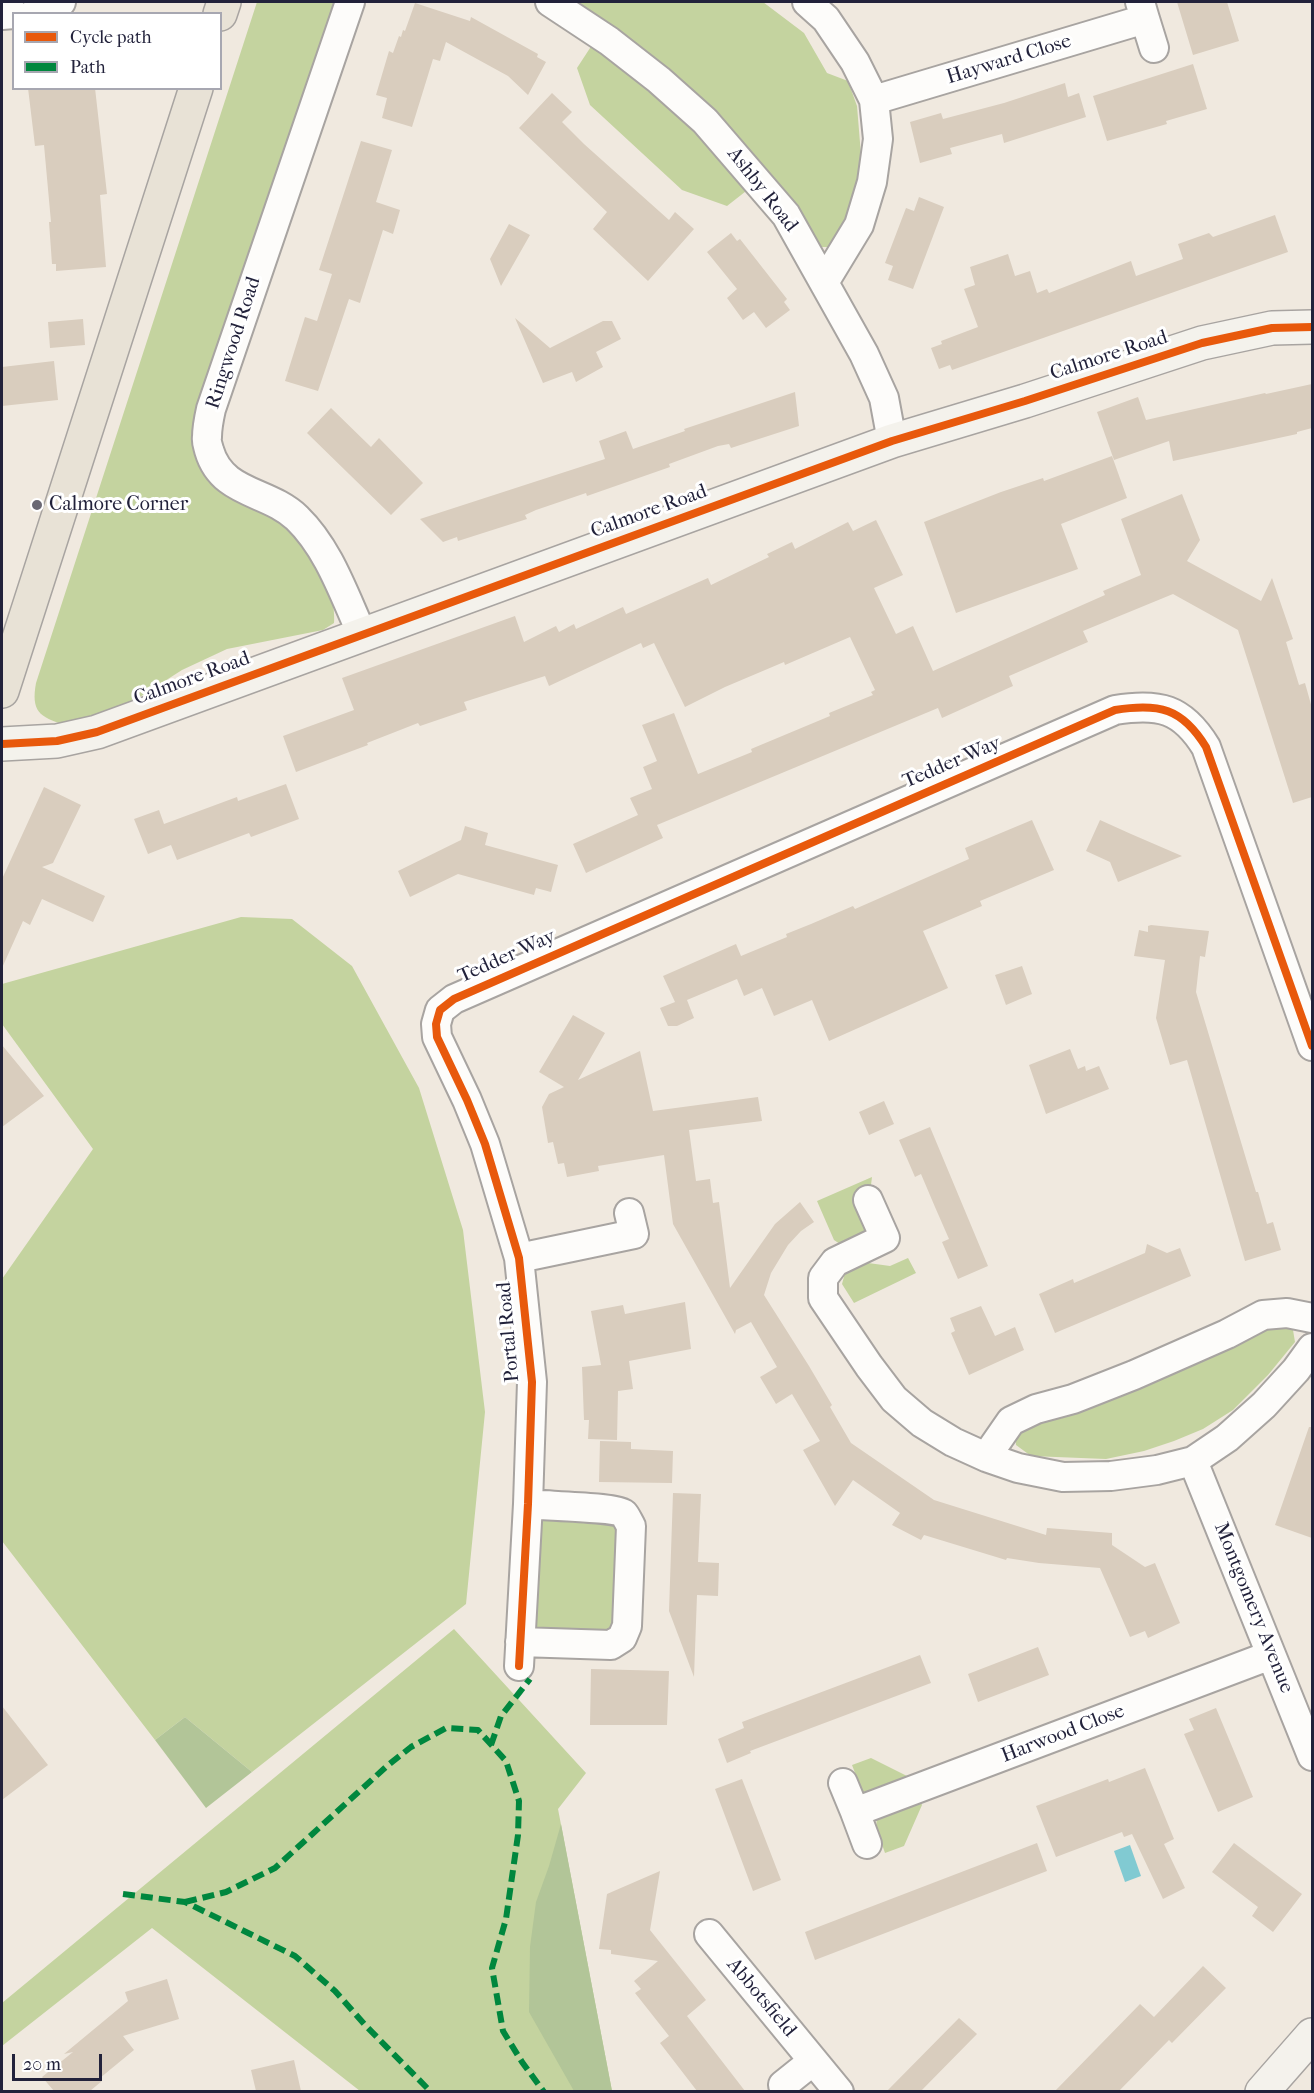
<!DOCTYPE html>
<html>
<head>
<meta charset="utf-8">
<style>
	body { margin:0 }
	#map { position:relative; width:1314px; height:2093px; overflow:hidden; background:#f0e9df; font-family:"IM FELL French Canon",serif }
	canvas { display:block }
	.frame { position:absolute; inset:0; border:3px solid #22223b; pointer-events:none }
	.legend { position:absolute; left:12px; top:12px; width:210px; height:78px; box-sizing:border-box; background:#fff; border:2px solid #a7a7b1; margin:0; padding:8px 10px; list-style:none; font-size:18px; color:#22223b }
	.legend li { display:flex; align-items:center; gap:12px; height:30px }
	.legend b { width:30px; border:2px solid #a7a7b1 }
	.scale { position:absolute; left:12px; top:2054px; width:90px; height:27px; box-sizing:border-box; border:3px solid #22223b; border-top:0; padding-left:8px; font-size:18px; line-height:21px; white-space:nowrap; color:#22223b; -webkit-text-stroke:4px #fff; paint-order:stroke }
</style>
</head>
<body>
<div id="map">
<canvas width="1314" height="2093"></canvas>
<div class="frame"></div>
<ul class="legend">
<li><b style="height:8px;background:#e8590c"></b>Cycle path</li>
<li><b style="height:8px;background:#00873e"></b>Path</li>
</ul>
<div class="scale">20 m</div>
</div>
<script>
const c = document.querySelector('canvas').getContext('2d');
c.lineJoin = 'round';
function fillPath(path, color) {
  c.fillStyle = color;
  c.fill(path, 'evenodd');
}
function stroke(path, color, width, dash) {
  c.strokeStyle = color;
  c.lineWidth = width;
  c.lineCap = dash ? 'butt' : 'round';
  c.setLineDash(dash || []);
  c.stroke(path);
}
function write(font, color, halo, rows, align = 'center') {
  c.font = font + ' "IM FELL French Canon",serif';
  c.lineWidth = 6;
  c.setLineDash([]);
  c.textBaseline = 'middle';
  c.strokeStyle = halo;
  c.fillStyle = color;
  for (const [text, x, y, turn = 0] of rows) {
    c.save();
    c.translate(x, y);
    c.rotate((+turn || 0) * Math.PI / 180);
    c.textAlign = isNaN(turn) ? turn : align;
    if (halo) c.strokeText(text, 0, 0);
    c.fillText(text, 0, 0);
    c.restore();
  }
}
fillPath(new Path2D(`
	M257 2H337L198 425 263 507 284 525 303 546 335 597C332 606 335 613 334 623L323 630 227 649 182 670 132 702 65 725C39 717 31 711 36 683Z
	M570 2H763L804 33 827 73 848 81 857 106 862 167 841 233 829 247H820Z
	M592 45 642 81 707 140 750 188 727 206 682 190 590 105 577 68Z
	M241 917 292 919 352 966 419 1088 463 1230 485 1412 466 1604 252 1772 185 1717 155 1740 2 1541V1279L93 1149 2 1024V984Z
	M872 1177 871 1185 855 1192 865 1217V1233L843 1246 834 1240 817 1201Z
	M908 1258 916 1273 854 1303 842 1284 845 1273 852 1266 861 1262 890 1266Z
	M1279 1322 1293 1330 1295 1342 1268 1375 1233 1410 1203 1429 1174 1441 1144 1451 1106 1459 1031 1456 1016 1445 1015 1431Z
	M549 1516 618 1522 615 1635 534 1631 540 1522Z
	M454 1629 586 1773 558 1809 612 2091H360L152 1928 2 2046V2003Z
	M871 1758 911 1778 865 1795 862 1791 852 1765Z
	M920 1800 922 1805 904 1846 885 1853 876 1827 877 1818Z`), '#c4d39f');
fillPath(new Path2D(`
	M185 1717 252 1772 206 1808 155 1740Z
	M561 1824 612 2091H574L529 2012 530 1947 536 1902 549 1866Z`), '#b2c598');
fillPath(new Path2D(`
	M1130 1845 1141 1876 1125 1882 1114 1851Z`), '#81cad2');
fillPath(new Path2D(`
	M1177 2H1227L1239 41 1193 55Z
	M415 3 470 21 471 17 538 54 537 57 546 62 528 95 508 76 446 42 440 61 433 59 412 127 382 118 387 98 376 95 389 51 393 53 399 36 401 37 403 30 405 31Z
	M1193 64 1207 109 1166 121 1167 124 1107 141 1093 96Z
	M1065 83 1068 97 1079 93 1086 117 1004 143 1002 134 950 148 952 154 920 163 910 122 941 113 943 119 1004 103Z
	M28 88H95L107 194 100 195 106 267 56 271V264H52L49 222H51L44 145 35 146Z
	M552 93 572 112 562 122 584 144 669 220 675 212 694 229 648 281 593 229 607 212 519 128Z
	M361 141 392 150 376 202 400 210 393 234 383 230 360 303 349 299 318 391 285 381 305 317 317 321 332 274 319 270Z
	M919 197 944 207 913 289 888 280 893 266 885 263 906 208 914 211Z
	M1275 215 1288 252 952 370 950 365 939 369 931 348 942 344 941 341 978 327 964 289 975 285 970 267 1008 254 1015 276 1030 271 1037 293 1047 289 1049 293 1131 261 1136 276 1183 259 1178 244 1209 233 1213 237Z
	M509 224 530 235 501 286 490 259Z
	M731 233 737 241 740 239 787 299 784 302 790 310 766 328 754 312 743 320 727 298 737 289 707 252Z
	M515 318 550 348 603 321H612L621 339 596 352 603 367 576 382 572 372 543 383Z
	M83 319 85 345 50 348 48 322Z
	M54 361 58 400 2 406V367Z
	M1312 384V428L1297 432V434L1173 461 1169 441 1114 460 1097 412 1138 397 1146 420 1265 393 1266 394Z
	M795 392 799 426 731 448 729 444 718 446 669 464 670 467 587 496 586 493 536 510 525 515 527 519 458 541 457 537 443 542 420 519 605 459 599 441 626 431 633 449 685 431 684 429Z
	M331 408 371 447 379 438 423 483 391 515 307 433Z
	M1112 456 1127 498 1061 524 1078 569 956 613 924 522 1001 492 1043 478 1044 481Z
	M1182 494 1200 540 1187 561 1261 601 1272 578 1293 639 1286 642 1299 685 1305 683 1312 708V797L1293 803 1238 630 1173 594 1083 631 1088 642 1009 676 1013 686 942 718 938 708 657 825 663 838 586 873 573 844 638 815 630 798 652 789 643 767 657 761 642 725 674 713 698 774 752 752 751 749 830 716 829 713 873 695 871 692 875 690 850 637 785 665 784 662 725 687 685 707 654 643 643 648 641 643 549 686 545 676 464 702 467 710 420 726 418 723 367 743 368 745 296 772 283 736 354 710 342 678 515 616 524 642 556 626 559 632 574 624 576 629 623 607 626 614 708 578 711 585 769 557 767 554 792 542 795 549 848 522 853 531 876 520 903 575 874 588 896 634 913 626 933 671 1105 595 1103 591 1141 575 1121 519Z
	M286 784 299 819 251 837 249 833 177 860 171 845 148 854 134 819 159 810 164 824 237 797 238 801Z
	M44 787 81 805 53 863 42 867 105 896 93 922 42 899 30 925 23 921 2 968V879Z
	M1032 820 1054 870 980 901 982 906 923 931 948 988 829 1041 812 1000 774 1016 762 988 744 996 737 979 687 1000 694 1018 677 1026H668L660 1008 675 1002 663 976 736 944 741 956 787 937 786 934 811 924 853 906 855 909 969 859 965 848Z
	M1100 820 1131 834 1182 856 1118 882 1110 862 1086 851Z
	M465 826 488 833 485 845 558 865 551 892 536 888 534 895 458 874 410 897 398 871 461 840Z
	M1151 925 1209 931 1205 957 1200 956 1196 992 1256 1192H1258L1267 1224 1273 1222 1281 1250 1245 1261 1187 1060 1170 1065 1156 1018 1165 960 1134 956 1139 930 1148 932V926Z
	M1022 966 1032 994 1006 1005 995 975Z
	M573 1015 605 1033 578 1080 640 1051 653 1111 758 1097 762 1121 689 1130 696 1181 710 1179 713 1203 719 1202 730 1288 775 1224 800 1202 814 1222 801 1231 788 1245 771 1273 764 1295 809 1366 832 1405 830 1407 851 1443 934 1500 1046 1535 1047 1528 1112 1533V1545L1145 1567 1155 1563 1180 1623 1148 1638 1145 1631 1130 1637 1100 1568 1039 1563 1007 1558 1006 1560 924 1535 921 1540 892 1525 900 1513 853 1480 835 1506 803 1450 820 1441 792 1394 776 1404 760 1377 777 1367 751 1322 736 1330 735 1334 673 1224 664 1155 598 1166 599 1171 567 1177 564 1163 558 1164 553 1142 548 1143 542 1107 549 1094 564 1087 539 1072Z
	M2 1045 44 1096 2 1127Z
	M1070 1049 1078 1069 1085 1066 1086 1071 1099 1066 1109 1089 1046 1114 1029 1065Z
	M884 1101 894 1124 869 1135 859 1112Z
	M930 1127 988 1266 958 1279 942 1242 949 1239 935 1207 921 1174 915 1177 899 1140Z
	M1147 1244 1167 1253 1180 1248 1191 1276 1055 1333 1039 1294 1073 1279 1074 1283 1145 1253Z
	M685 1302 691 1349 629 1361 633 1389 618 1391 617 1440 588 1439 589 1420H584L582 1367 601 1365 591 1311 623 1305 625 1314Z
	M981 1306 995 1336 1015 1327 1024 1350 969 1375 951 1333 955 1331 950 1318Z
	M1309 1427H1312V1538L1275 1525Z
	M600 1441 631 1442V1449L673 1451 672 1483 599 1482Z
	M673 1493 701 1494 698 1562 719 1563 718 1596 697 1595 694 1677 669 1611Z
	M1038 1647 1049 1675 978 1702 968 1674Z
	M920 1655 931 1683 750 1751 751 1753 727 1763 718 1739 744 1728 742 1722Z
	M591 1669 669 1671 667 1725H590Z
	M2 1706 48 1765 2 1800Z
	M1216 1708 1253 1797 1218 1812 1184 1734 1194 1730 1189 1719Z
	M1145 1768 1174 1839 1164 1844 1185 1888 1163 1899 1132 1834 1124 1837 1122 1832 1056 1857 1036 1806 1108 1779 1109 1782Z
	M742 1779 781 1880 753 1891 715 1789Z
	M1037 1843 1047 1871 815 1960 805 1932Z
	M1234 1843 1302 1894 1273 1932 1252 1916 1258 1907 1212 1872Z
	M660 1871 650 1930 706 2000 687 2016 745 2091H697L660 2043 669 2036 635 1993 641 1989 634 1981 658 1961 611 1954V1950L599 1949 607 1894Z
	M1203 1966 1226 1988 1172 2043 1169 2040 1119 2091H1055L1140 2004 1154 2017Z
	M167 1979 179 2019 123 2036 134 2050 100 2078 102 2081 90 2091H54L42 2077 73 2052 64 2054 128 2001 125 1992Z
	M959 2018 977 2034 921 2091H887Z
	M294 2060 301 2091H256L251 2070Z`), '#d9cdbe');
const street = new Path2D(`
	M350 2 211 409C209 418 207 428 207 437 206 441 208 446 209 450 222 495 268 490 297 518 329 549 344 595 362 634
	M550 2 609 41 659 80 705 121 786 215 864 354 884 398 892 441
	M807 2 826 19 855 62 874 100 878 139 872 182 859 225 825 281
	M33 14 40 13 61 2
	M2 15 14 14
	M1145 19 1154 48
	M874 100 1145 19 1140 2
	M868 1200 885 1238 835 1262 823 1278V1298L869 1366 894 1399 922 1423 953 1442 986 1457 1018 1468 1063 1477 1111 1476 1157 1470 1193 1461 1227 1438 1264 1405 1296 1370 1312 1348
	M519 1258 634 1234 629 1213
	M986 1457 1011 1421 1036 1409 1073 1399 1134 1375 1227 1334 1263 1315 1287 1313 1312 1318
	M1193 1461 1312 1756
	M520 1642 611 1645 622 1638 627 1626 631 1526C629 1523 626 1516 624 1514 616 1507 544 1506 528 1504
	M519 1666 528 1504 532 1382 519 1258 485 1144 467 1100 437 1037 436 1024 440 1010 454 999 1115 710C1159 703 1182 708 1206 747L1312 1046
	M843 1783 855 1812
	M867 1844 855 1812 1271 1655
	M709 1934 839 2092
	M783 2085 813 2061`);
const secondary = new Path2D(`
	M2 744 57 741 97 732 892 441 1025 401 1202 343 1272 328 1312 327
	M1262 2092 1312 2035`);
const primary = new Path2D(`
	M220 14 224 2
	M2 691 196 88`);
stroke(street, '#a8a4a1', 32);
stroke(secondary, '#a8a4a1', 36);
stroke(primary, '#a8a4a1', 36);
stroke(street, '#fdfcfa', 28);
stroke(secondary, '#f4f2ec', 33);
stroke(primary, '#e8e2d6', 33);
stroke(new Path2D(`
	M491 1745 501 1716 530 1679
	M123 1894 185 1902 295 1956 335 1991 365 2025 431 2092
	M185 1902 226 1892 275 1868 387 1766 411 1747 446 1728 478 1730 506 1761 519 1801 518 1835 506 1919 492 1968 503 2031 522 2062 544 2092`), '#00873e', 6, [12, 6]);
stroke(new Path2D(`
	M2 744 57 741 97 732 892 441 1025 401 1202 343 1272 328 1312 327
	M519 1666 528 1504 532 1382 519 1258 485 1144 467 1100 437 1037 436 1024 440 1010 454 999 1115 710C1159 703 1182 708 1206 747L1312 1046`), '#e8590c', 8);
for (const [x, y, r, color] of [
	[37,505,6,"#6a6874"]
]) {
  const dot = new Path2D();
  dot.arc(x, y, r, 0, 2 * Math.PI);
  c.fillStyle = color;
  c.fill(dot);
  stroke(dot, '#fff', 2);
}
write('20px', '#22223b', '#fff', [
	["Hayward Close",1009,60,-17],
	["Ashby Road",762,190,52],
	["Ringwood Road",234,343,-72],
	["Calmore Road",1109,356,-18],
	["Calmore Road",649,512,-20],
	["Calmore Road",192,679,-20],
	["Tedder Way",952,763,-23],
	["Tedder Way",507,957,-24],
	["Portal Road",509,1332,-95],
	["Montgomery Avenue",1253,1608,68],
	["Harwood Close",1063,1734,-21],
	["Abbotsfield",761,1998,50]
]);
write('20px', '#22223b', '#fff', [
	["Calmore Corner",49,505]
], 'left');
</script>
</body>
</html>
